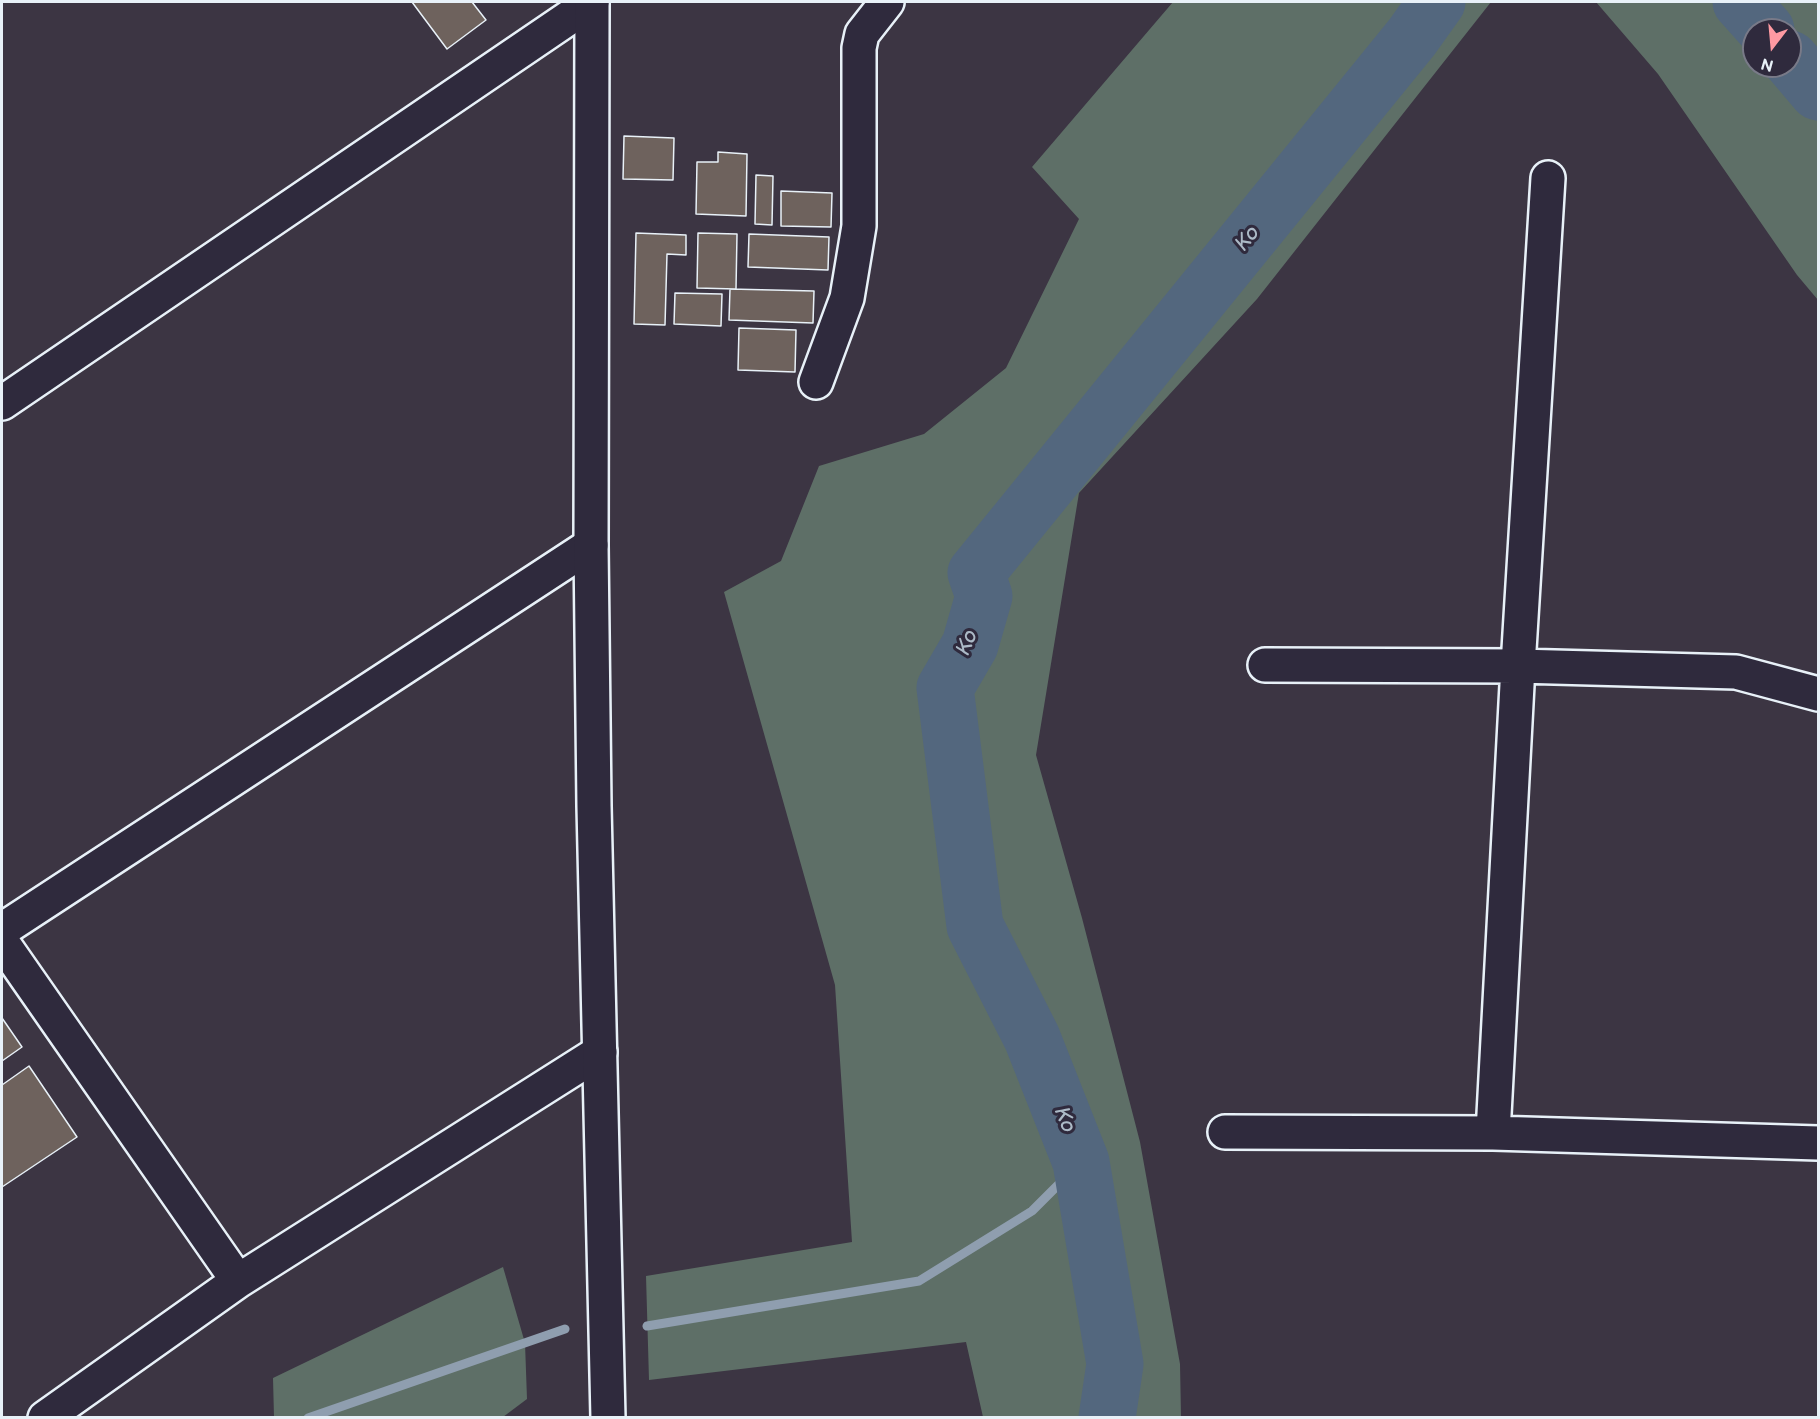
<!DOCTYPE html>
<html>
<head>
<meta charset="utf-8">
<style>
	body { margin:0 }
	#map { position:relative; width:1820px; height:1419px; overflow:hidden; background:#3c3543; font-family:"Balsamiq Sans",sans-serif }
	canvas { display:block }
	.frame { position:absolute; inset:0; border:3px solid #e8f1f8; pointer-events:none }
	.north { position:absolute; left:1742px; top:18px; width:60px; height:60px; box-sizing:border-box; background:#2f2a3d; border:2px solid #797a88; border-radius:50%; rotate:196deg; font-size:16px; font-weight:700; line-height:24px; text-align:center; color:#e8f1f8 }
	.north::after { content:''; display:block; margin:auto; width:21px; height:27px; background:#ff9aa2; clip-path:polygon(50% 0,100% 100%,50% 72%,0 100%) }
</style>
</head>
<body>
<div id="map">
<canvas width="1820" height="1419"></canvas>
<div class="frame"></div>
<div class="north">N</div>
</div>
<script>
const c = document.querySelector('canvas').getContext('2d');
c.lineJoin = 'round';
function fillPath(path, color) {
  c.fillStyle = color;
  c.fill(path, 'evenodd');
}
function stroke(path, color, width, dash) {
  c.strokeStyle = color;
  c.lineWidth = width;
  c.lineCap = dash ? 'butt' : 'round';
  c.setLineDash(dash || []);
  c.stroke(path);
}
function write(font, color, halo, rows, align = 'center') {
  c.font = font + ' "Balsamiq Sans",sans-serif';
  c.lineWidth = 6;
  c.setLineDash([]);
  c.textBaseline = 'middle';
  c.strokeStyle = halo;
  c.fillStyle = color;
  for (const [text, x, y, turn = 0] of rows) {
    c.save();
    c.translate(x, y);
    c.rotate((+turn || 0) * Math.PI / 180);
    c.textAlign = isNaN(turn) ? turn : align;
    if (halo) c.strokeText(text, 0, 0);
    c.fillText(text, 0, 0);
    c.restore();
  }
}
fillPath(new Path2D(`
	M1173 2H1491L1257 299 1079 493 1036 755 1082 918 1140 1142 1180 1364 1181 1417H983L966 1342 649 1380 646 1276 852 1242 835 985 724 592 781 561 819 466 924 434 1006 368 1079 219 1032 167Z
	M1596 2H1818V300L1797 275 1658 74ZM1754 30H1790V66H1754Z
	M503 1267 525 1343 527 1399 503 1417H274L273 1378Z`), '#5e6f67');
stroke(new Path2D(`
	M647 1326 919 1281 1032 1211 1081 1162
	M308 1418 565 1329`), '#8f9eaf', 9);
stroke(new Path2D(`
	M1741 2 1766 30
	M1790 59 1818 92
	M1107 1418 1115 1364 1081 1162 1032 1038 975 926 945 688 970 645 984 596 976 573 1412 37 1437 2`), '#53677e', 57);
const building = new Path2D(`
	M412 2H472L486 20 447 49Z
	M624 136 674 138 673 180 623 179Z
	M718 152 747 154 746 216 696 214 697 162H718Z
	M756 175 773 176 772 225 755 224Z
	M781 191 832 193 831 227 781 226Z
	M636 233 686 235V255L667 254 665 325 634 324Z
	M698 233 737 234 736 289 697 288Z
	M749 234 829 237 828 270 748 267Z
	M730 289 814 291 813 323 729 320Z
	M675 293 722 294 721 326 674 324Z
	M739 328 796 330 795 372 738 370Z
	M2 1018 22 1047 2 1061Z
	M29 1066 77 1137 2 1187V1085Z`);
fillPath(building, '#6e625d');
stroke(building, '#e8f1f8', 1.5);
const minor = new Path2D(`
	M816 382 847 298 859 226V48L862 34 887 2
	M2 403 592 2
	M1265 665 1518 666 1736 672 1818 694
	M2 930 591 545
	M2 942 238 1281
	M1225 1132 1493 1133 1818 1143
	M1493 1133 1518 666 1548 178
	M45 1418 238 1281 600 1052`);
const major = new Path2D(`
	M592 2 591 545 594 806 608 1418`);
stroke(minor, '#e8f1f8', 38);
stroke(major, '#e8f1f8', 38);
stroke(minor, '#2f2a3d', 33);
stroke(major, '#2f2a3d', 33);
write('italic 21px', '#acbac7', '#2f2a3d', [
	["Ko",1248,239,-51],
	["Ko",968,643,-68],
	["Ko",1064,1120,68]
]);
</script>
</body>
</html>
